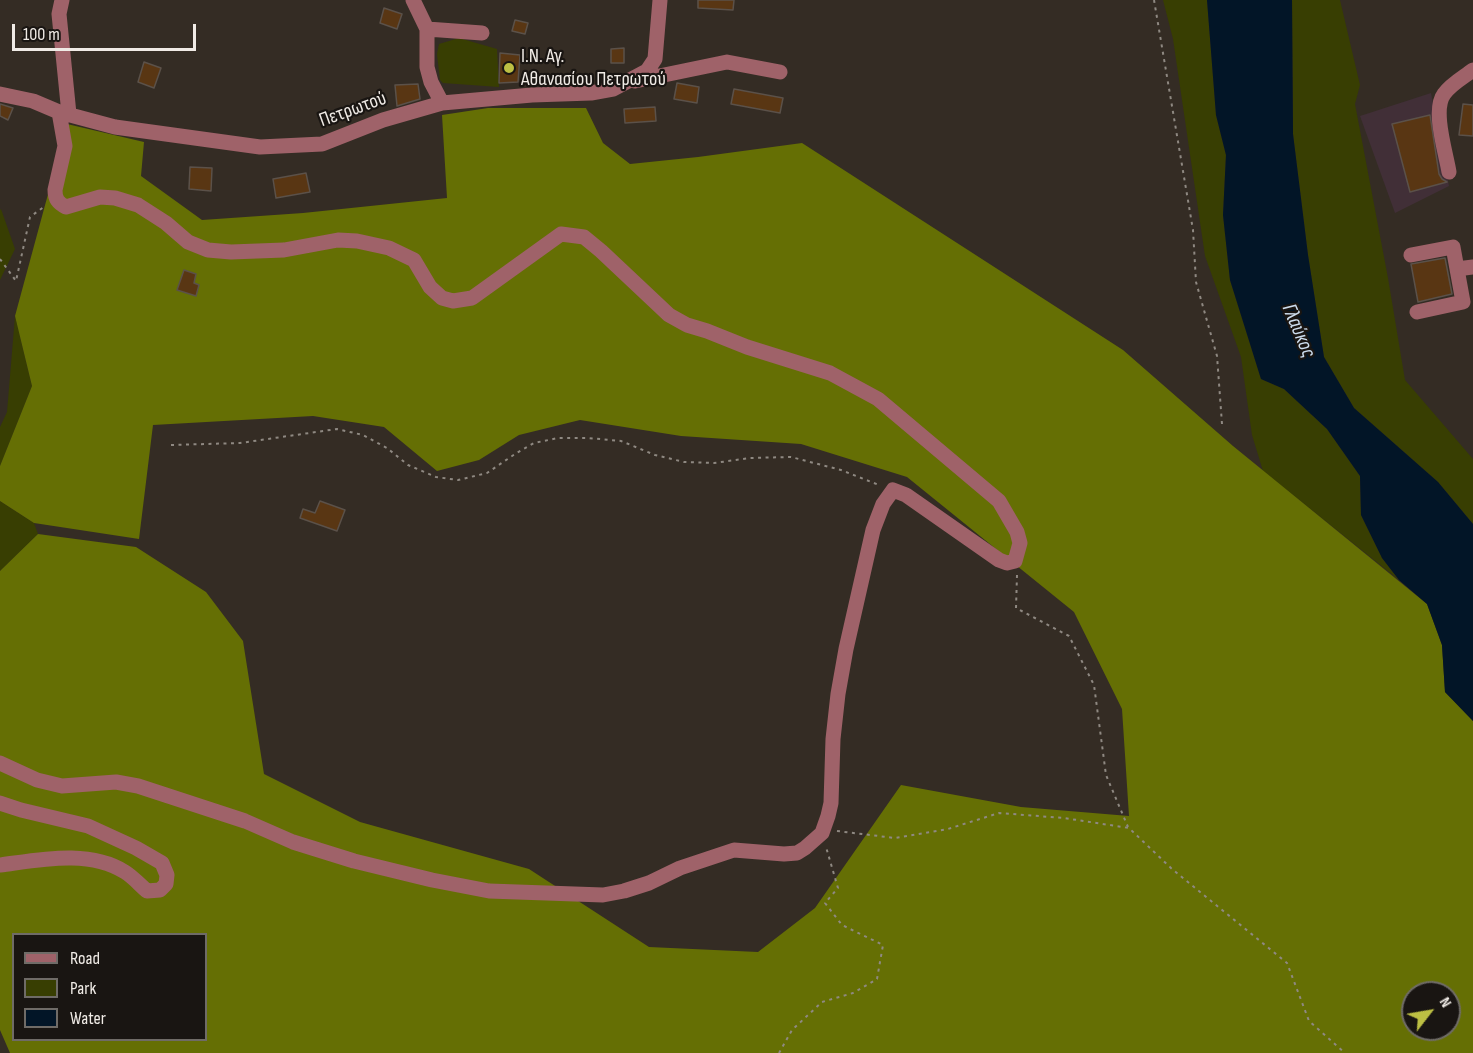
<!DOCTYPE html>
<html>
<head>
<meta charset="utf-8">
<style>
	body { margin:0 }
	#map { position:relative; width:1473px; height:1053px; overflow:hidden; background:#342c24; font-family:"Sofia Sans Condensed",sans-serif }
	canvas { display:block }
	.legend { position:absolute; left:12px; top:933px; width:195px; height:108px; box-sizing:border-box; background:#191512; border:2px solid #6f6b67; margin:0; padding:8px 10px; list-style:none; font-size:18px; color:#f0ebe6 }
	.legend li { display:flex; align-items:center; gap:12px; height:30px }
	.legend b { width:30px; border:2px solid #6f6b67 }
	.north { position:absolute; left:1401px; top:981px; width:60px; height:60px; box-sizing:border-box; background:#191512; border:2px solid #6f6b67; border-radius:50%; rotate:59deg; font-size:16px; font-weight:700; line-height:24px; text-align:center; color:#f0ebe6 }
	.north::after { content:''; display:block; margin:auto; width:21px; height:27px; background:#bdbf43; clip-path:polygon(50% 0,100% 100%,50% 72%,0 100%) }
	.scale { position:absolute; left:12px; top:24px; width:184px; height:27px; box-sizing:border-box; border:3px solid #f0ebe6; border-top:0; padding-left:8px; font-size:18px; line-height:21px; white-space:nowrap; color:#f0ebe6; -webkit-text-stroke:4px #191512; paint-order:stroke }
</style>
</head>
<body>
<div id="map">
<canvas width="1473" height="1053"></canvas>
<ul class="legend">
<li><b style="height:8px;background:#9f6269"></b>Road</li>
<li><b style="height:16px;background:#383e02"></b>Park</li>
<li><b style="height:16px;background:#021527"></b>Water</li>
</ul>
<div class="north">N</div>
<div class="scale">100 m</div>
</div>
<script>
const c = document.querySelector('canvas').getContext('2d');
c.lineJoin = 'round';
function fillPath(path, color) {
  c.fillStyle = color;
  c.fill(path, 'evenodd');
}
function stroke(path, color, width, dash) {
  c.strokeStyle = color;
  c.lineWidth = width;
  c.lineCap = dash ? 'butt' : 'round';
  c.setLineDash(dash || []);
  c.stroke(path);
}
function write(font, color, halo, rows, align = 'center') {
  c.font = font + ' "Sofia Sans Condensed",sans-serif';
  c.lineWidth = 4.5;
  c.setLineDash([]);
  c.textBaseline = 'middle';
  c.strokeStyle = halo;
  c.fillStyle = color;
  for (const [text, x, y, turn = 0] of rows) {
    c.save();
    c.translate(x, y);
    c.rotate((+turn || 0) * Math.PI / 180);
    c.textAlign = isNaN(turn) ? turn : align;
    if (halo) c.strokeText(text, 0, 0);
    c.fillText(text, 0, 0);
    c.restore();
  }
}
fillPath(new Path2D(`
	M1431 93 1449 186 1395 213 1360 116Z`), '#412f37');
fillPath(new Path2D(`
	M1163 0H1207L1216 115 1226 155 1223 215 1230 280 1261 379 1284 389 1327 429 1360 476 1361 515 1382 558 1399 580 1263 471 1252 435 1241 357 1205 256 1173 39Z
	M1292 0H1340L1360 85 1355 104 1388 278 1405 380 1473 459V524L1438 482 1354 408 1324 357 1308 255 1293 134Z
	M459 38 497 49 499 87 443 83 440 80 437 54 439 44Z
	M1 209 15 249 0 280V210Z
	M15 316 32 386 0 466V427L7 412Z
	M0 501 34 523 38 534 0 571Z`), '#383e02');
fillPath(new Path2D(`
	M488 108H586L603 143 630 164 698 157 802 143 1123 350 1233 446 1427 604 1442 645 1445 692 1473 721V1053H10L0 1030V571L38 534 136 547 206 592 243 641 264 774 360 822 529 869 649 947 758 952 815 908 901 785 1021 807 1129 816 1122 709 1074 612 907 477 801 444 681 436 580 420 519 435 479 460 437 471 384 427 313 416 153 425 139 539 34 523 0 501V466L32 386 15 316 67 124 144 142 141 176 202 220 303 213 447 198 442 115ZM14 934H206V1040H14ZM1413 993H1449V1029H1413Z`), '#656f04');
fillPath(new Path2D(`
	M1207 0H1292L1293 134 1308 255 1324 357 1354 408 1438 482 1473 524V721L1445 692 1442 645 1427 604 1399 580 1382 558 1361 515 1360 476 1327 429 1284 389 1261 379 1230 280 1223 215 1226 155 1216 115Z`), '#021527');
const building = new Path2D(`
	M698 0H734L733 10 698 8Z
	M384 8 402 14 397 29 380 23Z
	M515 20 528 23 525 34 512 31Z
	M624 48V63H611V49Z
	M500 53 520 55 518 82 499 83Z
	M144 62 161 68 154 88 138 82Z
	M677 83 699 87 697 103 674 99Z
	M418 84 420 99 397 106 395 85Z
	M734 89 783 98 780 113 731 104Z
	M0 104 13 108 8 120 0 116Z
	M1463 104 1473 105V136L1459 135Z
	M655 107 656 121 625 123 624 109Z
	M1430 115 1439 174 1442 179 1447 182 1410 192 1392 124Z
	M190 167 212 168 211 191 189 189Z
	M306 173 310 192 276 198 273 179Z
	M1445 258 1452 294 1418 302 1411 264Z
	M184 270 196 274 194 283 199 285 196 296 177 290Z
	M320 501 345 510 337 531 300 518 303 509 315 513Z`);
fillPath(building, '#593613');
stroke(building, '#5b5149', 1.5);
stroke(new Path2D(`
	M1154 0 1193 230 1196 282 1217 356 1222 424
	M0 259 16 281 30 217 45 206
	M171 445 240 443 337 429 363 435 387 448 408 465 436 477 458 480 487 473 515 454 534 443 558 438H588L621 441 655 455 684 462 714 463 750 458 791 457 841 470 879 485
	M1017 575 1016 608 1069 636 1094 685 1106 775 1128 827
	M837 831 895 838 948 829 999 813 1064 818 1129 828 1172 869 1287 963 1309 1021 1345 1053
	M779 1053 792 1030 822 1002 853 993 877 979 883 945 842 925 825 903 838 888 826 847`), '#8f8982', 2, [3, 4.5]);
stroke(new Path2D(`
	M62 0 59 14 69 114
	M413 0 427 29V67L431 82 442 103
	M427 29 482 33
	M635 81 727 62 780 72
	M0 94 33 101 59 112 115 127 260 147 322 144 383 120 442 103 532 95 591 93 613 89 647 71 655 59 660 0
	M1449 172C1446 153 1432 110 1444 94 1451 84 1464 77 1473 70
	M1411 255 1453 247 1457 269 1473 267
	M1417 312 1463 302 1457 269
	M0 763 37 780 62 786 116 782 138 786 245 821 293 842 354 861 432 880 489 891 603 895 624 891 649 883 680 868 734 850 784 854 797 853 805 848 822 833 828 816 831 803 833 739 838 694 846 649 873 530 883 504 893 490 906 495 999 560 1007 563 1015 561 1020 543 1017 532 999 501 878 399 830 373 747 347 707 331 687 325 669 315 601 251 584 237 561 234 472 298 453 301 442 298 430 287 414 260 389 248 357 241 338 240 284 250 231 252 208 250 188 242 166 223 138 205 115 198 100 197 66 207C58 203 55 199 55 190L65 146 59 112
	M0 803 21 810 88 826 136 848 162 863 167 875 166 884 160 890 147 891C140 885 133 877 125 872 89 849 39 860 0 865`), '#9f6269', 15);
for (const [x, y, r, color] of [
	[509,68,6,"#bdbf43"]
]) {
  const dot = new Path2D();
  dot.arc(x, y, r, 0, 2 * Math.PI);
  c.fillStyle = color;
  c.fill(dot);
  stroke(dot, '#191512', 2);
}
write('20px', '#f0ebe6', '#191512', [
	["Ι.Ν. Αγ.",521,57],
	["Αθανασίου Πετρωτού",521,80]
], 'left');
write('20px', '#f0ebe6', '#191512', [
	["Πετρωτού",353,110,-20]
]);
write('italic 21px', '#cdddee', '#191512', [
	["Γλαύκος",1298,331,67]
]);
</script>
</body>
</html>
